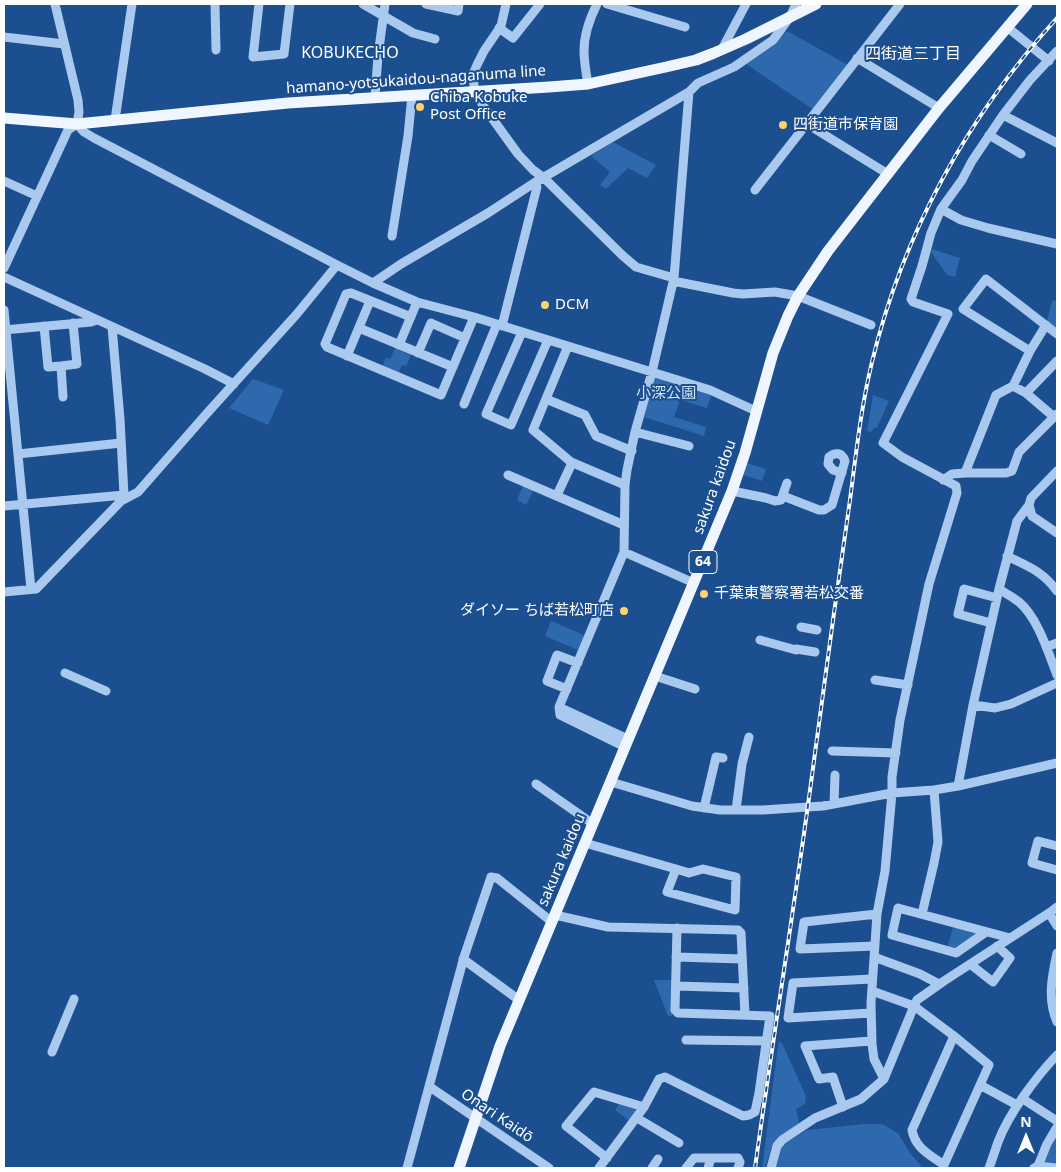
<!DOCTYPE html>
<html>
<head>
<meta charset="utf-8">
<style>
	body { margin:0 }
	#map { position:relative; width:1061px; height:1172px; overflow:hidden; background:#1b4f8f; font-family:"Noto Sans",sans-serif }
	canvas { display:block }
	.frame { position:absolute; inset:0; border:5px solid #fff; pointer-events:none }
	.north { position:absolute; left:1001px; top:1112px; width:50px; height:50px; -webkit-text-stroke:4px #1b4f8f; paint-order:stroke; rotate:0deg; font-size:14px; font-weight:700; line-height:20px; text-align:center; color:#fff }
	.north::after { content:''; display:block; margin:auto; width:18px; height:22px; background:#fff; clip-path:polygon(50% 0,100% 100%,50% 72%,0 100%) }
</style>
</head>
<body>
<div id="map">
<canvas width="1061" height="1172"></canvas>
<div class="frame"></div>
<div class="north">N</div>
</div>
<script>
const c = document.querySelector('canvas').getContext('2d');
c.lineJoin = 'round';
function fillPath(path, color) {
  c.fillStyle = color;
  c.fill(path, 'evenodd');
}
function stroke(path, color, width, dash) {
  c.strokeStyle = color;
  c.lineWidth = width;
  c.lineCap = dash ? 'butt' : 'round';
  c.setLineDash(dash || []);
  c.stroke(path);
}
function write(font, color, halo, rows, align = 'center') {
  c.font = font + ' "Noto Sans","Noto Sans JP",sans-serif';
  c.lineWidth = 4;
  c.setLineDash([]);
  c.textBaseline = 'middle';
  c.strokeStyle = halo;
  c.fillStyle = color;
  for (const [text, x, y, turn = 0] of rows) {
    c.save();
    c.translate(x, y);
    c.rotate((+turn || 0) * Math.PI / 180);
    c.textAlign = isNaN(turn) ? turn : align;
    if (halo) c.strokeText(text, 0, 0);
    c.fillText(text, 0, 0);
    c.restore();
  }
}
fillPath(new Path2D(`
	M787 31 848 65 814 110 746 64Z
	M613 142 656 165 647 178 628 168 606 189 600 185 610 172 591 156Z
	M932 249 960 258 955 277 947 275 931 252Z
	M1057 300V334L1046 325 1052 301Z
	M395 348 411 355 406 366 402 365 398 375 382 368 386 357 390 359Z
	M655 375 712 393 707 408 680 400 674 417 706 427 704 436 644 417Z
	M253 379 284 390 268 425 229 408Z
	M873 395 889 401 877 428H874L871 432 867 431Z
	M744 462 766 469 762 481 740 474Z
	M524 484 534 489 526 505 517 500Z
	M551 621 584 635 578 650 545 636Z
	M953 927 977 932 976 938 957 950 947 949Z
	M654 980H672V1016H668Z
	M779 1042 782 1043 806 1096 805 1104 796 1109 799 1123 777 1139 771 1149 765 1168H762L778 1046Z
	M619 1104 635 1109 636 1113 630 1121 615 1110Z
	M864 1124H882L898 1133 910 1153 923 1168H925H772L779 1147 807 1130Z
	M1057 1135V1163L1044 1162 1056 1137Z`), '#2e69ad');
stroke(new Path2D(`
	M55 4 78 100 79 112 77 124 84 132 94 138 337 265 373 283 417 302 474 317 710 390 756 411
	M215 4 216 50
	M259 4 253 57 284 54 290 4
	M363 4 413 33 435 39
	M426 4 458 11 459 4
	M506 4 501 26 484 51 477 65 473 74 474 86 478 97 484 107 518 154 533 170 544 178 622 255 636 267 674 278
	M607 4 685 27
	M1007 27 1049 61
	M499 28 513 38 540 4
	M4 37 64 44
	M722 49 746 4
	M857 58 939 108
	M588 84C586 73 584 62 584 51 584 35 590 18 597 4
	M375 97 378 56 385 4
	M1003 115 1057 143
	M115 120 132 4
	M807 124 888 174
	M989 135 1021 154
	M4 181 37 196
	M755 190 900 4
	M941 209 961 220 988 228 1057 244
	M392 236 408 136 412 95
	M4 268 68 130 77 124
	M4 277 205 369 234 384
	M673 281 733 293 743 294 775 292 798 296 871 325
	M373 283 401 264 488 213 534 183 689 92 698 83 734 67 773 40 790 17 796 4
	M4 310 31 589
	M411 317 351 293 346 294 325 344 327 347 441 395 474 317
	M1046 325 1030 351 1013 386 1026 393 1054 417
	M44 326 48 367 61 366
	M502 326 537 187 534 183
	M112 327 120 419 124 495
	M359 328 453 367
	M4 330 91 322 97 320
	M522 332 486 414 511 425 548 340
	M399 345 417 302
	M568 346 533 430 571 462 625 485
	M1030 351 963 309 986 279 1057 334
	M418 353 431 323 465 338
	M347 356 370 301
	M1026 393 1057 361
	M63 397 61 366 77 364 73 323
	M546 399 585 415 596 436 632 451
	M464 404 497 324
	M635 432 689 446
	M18 454 121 443
	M1057 471 1031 498 1029 505 1032 516 1057 533
	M965 473 996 395 1013 386
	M508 475 624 525
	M943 480 952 474 965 473H1006L1012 471 1019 452 1057 414
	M732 491 766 498 775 501 781 500 787 483
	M557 495 572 463
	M783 496 819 510H824L832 505 845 461C842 452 835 452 829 457L828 464 833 470 842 473
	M4 506 124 495 128 496
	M624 552 694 583
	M1007 556C1029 567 1042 571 1057 591
	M999 589C1005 593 1013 597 1019 602 1038 618 1048 652 1057 675
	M4 592 36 589 121 501 138 492 209 411 296 315 337 265
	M991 623 958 614 964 589 997 598
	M801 627 817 630
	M760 640 796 650
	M1046 647 1057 643
	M796 649 815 652
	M65 673 106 691
	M655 676 695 689
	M875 680 908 685
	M567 689 547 681 557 655 578 663
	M973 705 995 708 1011 704 1057 683
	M559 707 628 739
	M625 747 560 715 559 707 624 552 625 485 627 470 635 432 652 372 674 278 689 92
	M832 751 896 753
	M611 782 692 806 720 810H763L823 806 892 793 934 790 958 786 1057 763
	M536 784 593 824
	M958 786 973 705 999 589 1017 521 1029 505
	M834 804 835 775
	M704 808 716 757 723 758
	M736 810 742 764 749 737
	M585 843 676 869 689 873 703 869 736 877 735 910 667 892 676 869
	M1057 846 1038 841 1032 863 1057 870
	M1049 913 1057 926
	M922 914 934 863 938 842 934 790
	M555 915 608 927 738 930 741 933 745 1015
	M986 932 956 953 892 935 898 908 1010 938
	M875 946 800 949 804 922 877 914
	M1057 953C1052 976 1047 999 1057 1022
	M676 957 742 959
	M874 957 920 974 939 984
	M463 959 519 1000
	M970 964 993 982 1010 958 997 946
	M676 986 744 988
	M872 991 914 1006 954 1036 989 1065 944 1165C930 1155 915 1148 912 1130L954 1036
	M871 1013 788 1018 793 983 872 979
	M686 1040 767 1041
	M52 1052 74 999
	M884 1079 874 1059 872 1044 871 1003 877 914 885 871 892 793V777L900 720 929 584 957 493 956 486 902 457 883 443 948 314 913 302 911 299 922 266 931 233 941 209 962 180 972 161 1003 115 1030 80 1057 51
	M980 1085 1017 1105
	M430 1087 549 1168
	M1023 1099 1057 1121
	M843 1107 833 1077 819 1079 805 1046 871 1041
	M637 1118 679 1143
	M607 1158 566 1126 594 1092 644 1107
	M1038 1166 1057 1168
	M407 1168 464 957 491 877 497 878 552 922
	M599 1168 644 1107 659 1079 665 1077 743 1116 749 1115 755 1112 759 1093 770 1016 678 1013 675 1010 677 928
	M652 1168 658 1159
	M686 1168 694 1158H738L740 1162 738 1168
	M708 1168 711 1158
	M771 1168 777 1146 782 1140 815 1118 861 1099 884 1079 914 1006 917 1000 944 981 1052 911 1057 907
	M989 1168C992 1160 995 1151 998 1142 1009 1113 1036 1077 1057 1055
	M1034 1168 1038 1166 1047 1144 1057 1127`), '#a9c9ee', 9);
stroke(new Path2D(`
	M4 118 77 124 288 103 549 87 588 84 666 67 696 60 714 53 746 39 816 4
	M459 1168 500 1046 732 491 745 453 773 353 788 316 798 296 828 251 939 108 1027 4`), '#f0f6ff', 11);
const rail = new Path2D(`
	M755 1168C774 1030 797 892 815 753 826 669 838 584 850 500 856 454 861 407 872 362 903 233 968 116 1057 18`);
stroke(rail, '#fff', 4);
stroke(rail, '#1b4f8f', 2, [5.5]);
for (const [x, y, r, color] of [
	[420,107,5,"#ffd166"],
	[783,125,5,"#ffd166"],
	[545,305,5,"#ffd166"],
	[704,594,5,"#ffd166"],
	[624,611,5,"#ffd166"]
]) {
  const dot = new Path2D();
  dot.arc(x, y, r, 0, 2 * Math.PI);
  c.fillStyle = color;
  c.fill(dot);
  stroke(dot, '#1b4f8f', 2);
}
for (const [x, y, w] of [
	[703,562,28]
]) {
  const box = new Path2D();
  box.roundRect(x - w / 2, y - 11.5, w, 23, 4);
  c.fillStyle = '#1b4f8f';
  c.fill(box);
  stroke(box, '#fff', 1);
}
write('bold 14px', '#fff', null, [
	["64",703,562]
]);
write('15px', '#fff', '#1b4f8f', [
	["hamano-yotsukaidou-naganuma line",416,80,-4],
	["sakura kaidou",715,487,-70],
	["sakura kaidou",562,860,-67],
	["Onari Kaidō",497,1116,34]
]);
write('15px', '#fff', '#1b4f8f', [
	["Chiba Kobuke",430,98],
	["Post Office",430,115],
	["四街道市保育園",793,125],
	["DCM",555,305],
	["千葉東警察署若松交番",714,594],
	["ダイソー ちば若松町店",614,611,"right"]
], 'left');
write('15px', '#cfe3fa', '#1b4f8f', [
	["小深公園",666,394]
]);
write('16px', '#fff', '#1b4f8f', [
	["KOBUKECHO",350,53],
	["四街道三丁目",913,54]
]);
</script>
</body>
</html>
